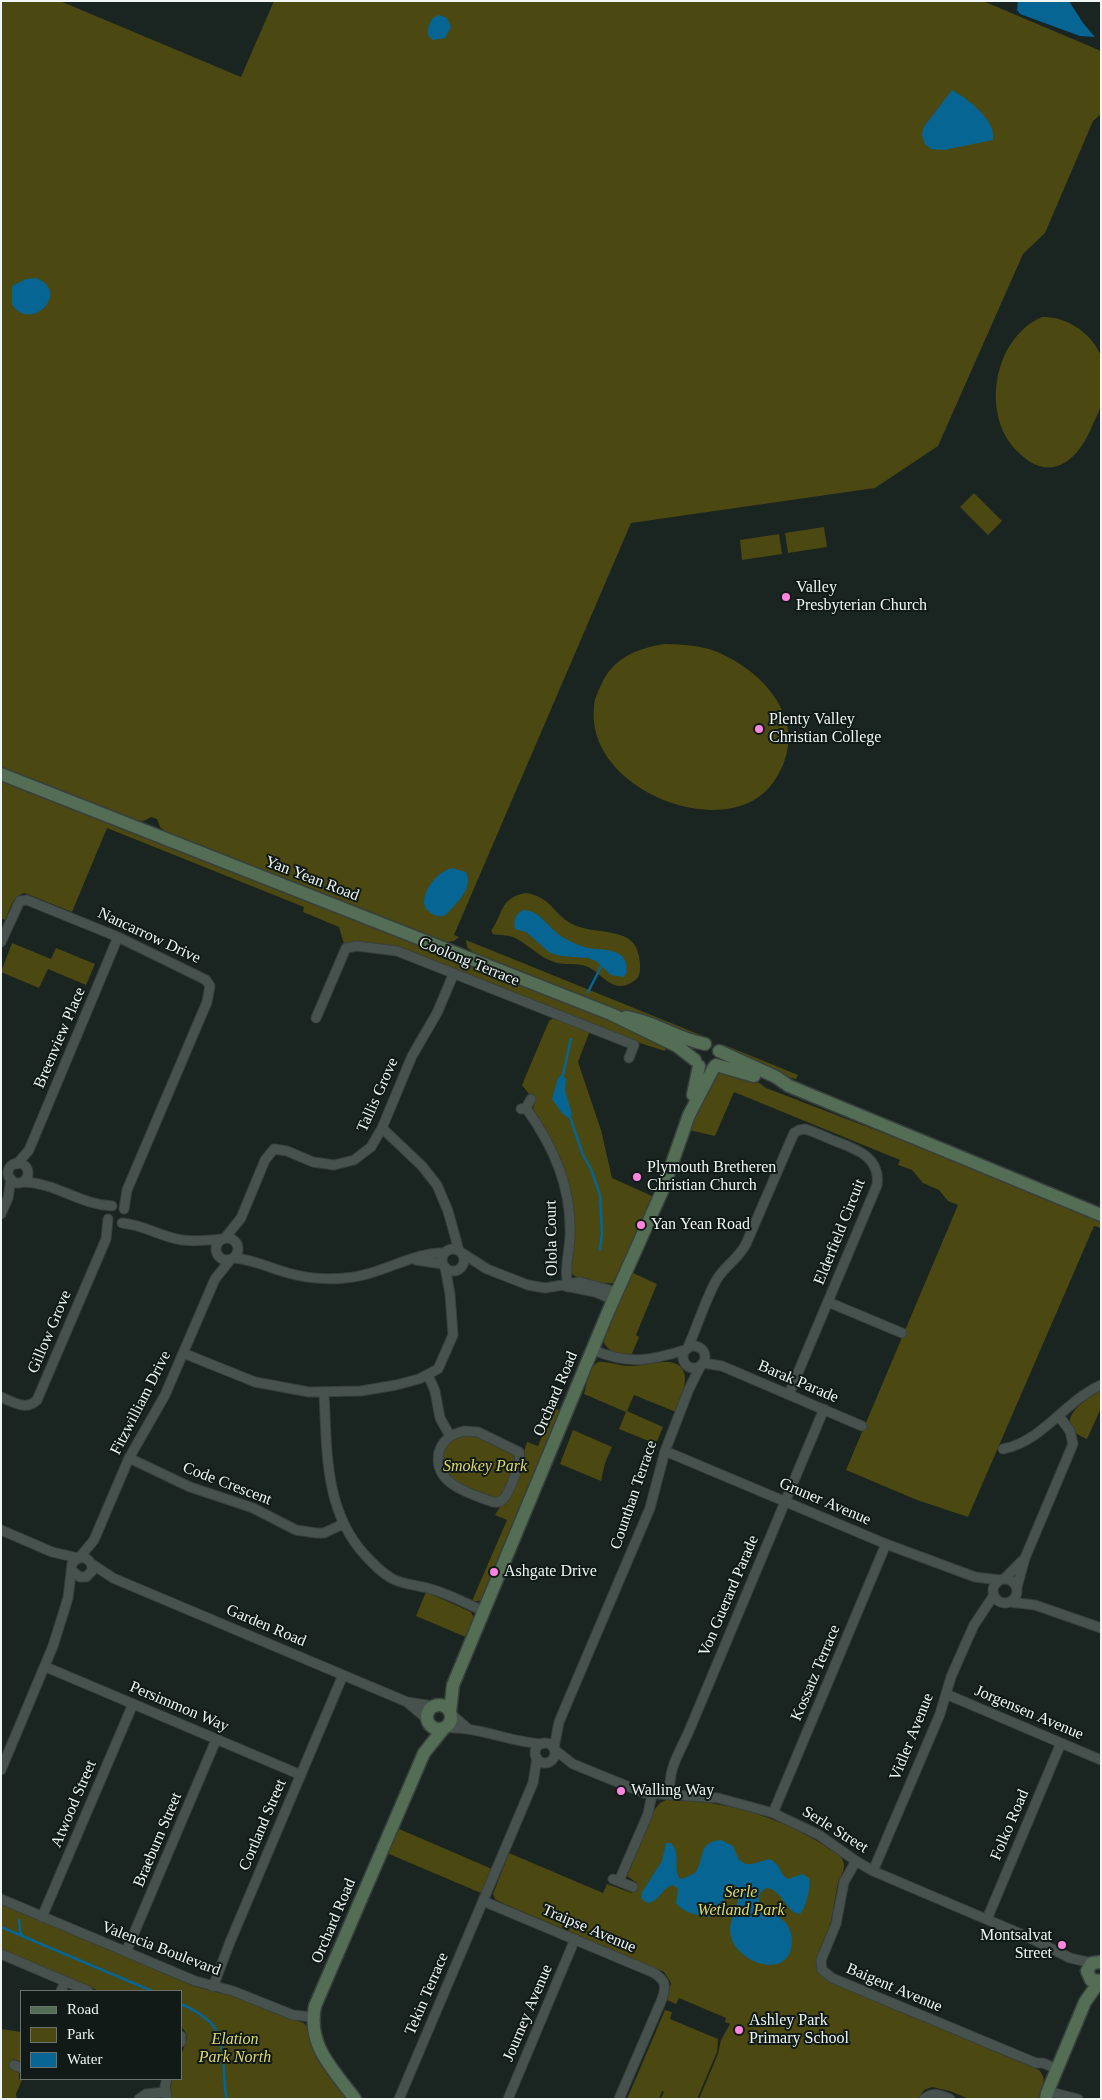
<!DOCTYPE html>
<html>
<head>
<meta charset="utf-8">
<style>
	body { margin:0 }
	#map { position:relative; width:1102px; height:2100px; overflow:hidden; background:#1a2421; font-family:Georgia,serif }
	canvas { display:block }
	.frame { position:absolute; inset:0; border:2px solid #eef5f2; pointer-events:none }
	.legend { position:absolute; left:20px; top:1990px; width:162px; height:90px; box-sizing:border-box; background:#111a17; border:1px solid #69726f; margin:0; padding:6px 9px; list-style:none; font-size:15px; color:#eef5f2 }
	.legend li { display:flex; align-items:center; gap:10px; height:25px }
	.legend b { width:25px; border:1px solid #69726f }
</style>
</head>
<body>
<div id="map">
<canvas width="1102" height="2100"></canvas>
<div class="frame"></div>
<ul class="legend">
<li><b style="height:6px;background:#546d55"></b>Road</li>
<li><b style="height:14px;background:#4b4811"></b>Park</li>
<li><b style="height:14px;background:#066593"></b>Water</li>
</ul>
</div>
<script>
const c = document.querySelector('canvas').getContext('2d');
c.lineJoin = 'round';
function fillPath(path, color) {
  c.fillStyle = color;
  c.fill(path, 'evenodd');
}
function stroke(path, color, width, dash) {
  c.strokeStyle = color;
  c.lineWidth = width;
  c.lineCap = dash ? 'butt' : 'round';
  c.setLineDash(dash || []);
  c.stroke(path);
}
function write(font, color, halo, rows, align = 'center') {
  c.font = font + ' Georgia,serif';
  c.lineWidth = 4;
  c.setLineDash([]);
  c.textBaseline = 'middle';
  c.strokeStyle = halo;
  c.fillStyle = color;
  for (const [text, x, y, turn = 0] of rows) {
    c.save();
    c.translate(x, y);
    c.rotate((+turn || 0) * Math.PI / 180);
    c.textAlign = isNaN(turn) ? turn : align;
    if (halo) c.strokeText(text, 0, 0);
    c.fillText(text, 0, 0);
    c.restore();
  }
}
fillPath(new Path2D(`
	M1 1H60L241 77 274 1H983L1101 51V114L1093 121 1045 233 1023 254 938 446 875 488 631 523 454 935 459 937 454 941 447 942 166 832 160 827 157 819 151 817 144 821 134 820 1 768Z
	M1042 317C1065 316 1091 332 1100 354 1102 360 1101 369 1101 376 1101 385 1102 394 1101 403 1100 410 1096 418 1093 424 1079 460 1051 485 1018 452 980 416 993 338 1042 317Z
	M974 493 1002 521 988 535 960 507Z
	M824 527 827 547 788 553 785 533Z
	M779 534 782 554 742 560 740 540Z
	M664 644C679 644 694 645 709 649 755 664 806 713 783 765 775 782 766 795 748 803 689 829 586 778 594 707 594 699 598 692 601 685 613 658 636 649 664 644Z
	M1 777 121 829 586 1009 667 1045 665 1051 640 1043 406 950 355 942 344 944 339 927 303 912 304 907 107 828 72 912 25 893C13 895 10 910 5 920L1 918Z
	M526 893C553 898 552 913 572 924 595 936 634 925 639 956 640 962 641 969 639 975 637 981 627 986 620 986 608 986 598 971 588 967 577 962 565 966 554 962 539 957 529 945 515 938 507 934 500 936 493 934L491 931C504 913 499 898 526 893Z
	M466 940 708 1038 705 1040 611 1008 475 954 467 947Z
	M12 943 51 959 56 948 95 964 86 985 48 969 39 988 1 972Z
	M555 1017 590 1031 578 1062 601 1130 612 1178 654 1197 616 1282C608 1286 576 1280 571 1273L563 1166 549 1137 533 1112 534 1095 529 1094 522 1085 549 1021Z
	M722 1044 798 1075 796 1079 791 1078 732 1055Z
	M721 1072 755 1080 766 1088 904 1141 1101 1222V1228L1094 1226 968 1517 917 1500 846 1470 958 1205 948 1201 939 1190 923 1183 912 1170 898 1165 900 1160 734 1092 715 1136 689 1130 696 1110 717 1074Z
	M631 1272 657 1284 636 1335 639 1337 631 1356C619 1354 605 1352 603 1338Z
	M598 1362C608 1361 618 1366 629 1366 641 1366 652 1362 664 1362 697 1361 683 1394 676 1412L634 1395 627 1411 663 1427 656 1444 619 1429 626 1412 584 1394C588 1383 586 1370 598 1362Z
	M1101 1390V1408L1087 1439C1050 1424 1081 1402 1101 1390Z
	M554 1408 563 1412 484 1598 479 1601H472L507 1520 495 1515 500 1507 508 1500 525 1460 524 1452 527 1442 538 1446Z
	M573 1430 612 1447 605 1463 601 1481 560 1464Z
	M472 1435 515 1454C517 1466 508 1488 499 1497 491 1499 485 1495 477 1492 468 1488 456 1484 449 1477 436 1465 443 1440 460 1436 463 1435 468 1435 472 1435Z
	M426 1592 471 1612 474 1618 468 1638 416 1616Z
	M666 1800C730 1800 787 1819 839 1855 850 1866 840 1875 837 1887 834 1903 833 1918 827 1933 823 1944 813 1957 818 1970 822 1981 836 1985 846 1989L1039 2070C1048 2079 1042 2089 1038 2099H969L950 2091 932 2087 924 2090 918 2099H699L718 2054 721 2040 730 2024 725 2022 726 2018 679 1998 676 2004 667 2000 671 1983 664 1972 500 1902 495 1899 493 1894 509 1853 603 1893 607 1884 632 1893 637 1883 627 1876 655 1809 660 1803Z
	M397 1828 492 1869 481 1893 389 1854 388 1849Z
	M1 1904 196 1987 237 1997 282 2016 304 2023 307 2027 311 2042 349 2099H172L170 2092 172 2079H181C181 2072 180 2064 181 2057 183 2045 193 2037 181 2027V1991H99L1 1949Z
	M665 2010 672 2012 670 2019 718 2039 717 2052 697 2099H663L661 2098 664 2092 662 2091 659 2099H627Z
	M1 2029 21 2032V2062L13 2059 9 2068 19 2072V2079L22 2080 16 2094 17 2099H1Z`), '#4b4811');
fillPath(new Path2D(`
	M1018 1H1069L1083 23 1095 37 1080 36 1020 14 1017 10Z
	M439 15 447 18 451 27 445 38 433 40 428 35C427 27 431 17 439 15Z
	M952 90C967 98 997 121 993 140L944 150 931 149 925 144 922 136 923 128Z
	M36 278C71 291 33 333 12 305V286L26 279Z
	M452 868 466 872C474 889 457 902 447 914 439 919 432 915 426 909 418 894 438 871 452 868Z
	M523 910C542 910 549 931 566 939 573 943 580 946 588 948 604 950 631 948 626 974L623 977 611 975 596 961 588 958 561 956 550 953 526 932 515 929C513 921 515 914 523 910Z
	M562 1075 566 1079 565 1091 572 1114 570 1119 562 1113 552 1099 558 1078Z
	M721 1840 733 1846 739 1860 746 1864H752L769 1859C782 1864 778 1873 788 1879L802 1874 809 1878C812 1886 805 1909 800 1914 784 1912 784 1890 766 1888L760 1893 759 1900 760 1904C768 1910 778 1915 785 1922 789 1927 792 1934 792 1940 792 1981 739 1965 731 1937 727 1920 739 1908 739 1892L735 1885H732L729 1888 719 1912 710 1917C699 1916 683 1913 676 1903L678 1889 673 1885C661 1888 660 1902 647 1903L641 1898 642 1892 662 1861 666 1843H671C681 1853 673 1866 679 1878L682 1879 695 1873C705 1859 697 1842 721 1840Z`), '#066593');
stroke(new Path2D(`
	M588 992 602 965
	M562 1079 571 1039
	M570 1117 583 1155 591 1169 600 1195 602 1233 600 1250
	M19 1920 20 1931 22 1935
	M1 1927 152 1991
	M181 2004C217 2020 223 2033 224 2071 225 2080 224 2090 227 2099`), '#066593', 2.5);
const street = new Path2D(`
	M1 942 18 905 20 901 27 900 118 937 200 977 206 980 210 986 207 1002 127 1190 124 1209
	M316 1018 346 948 357 946 397 951 634 1045 629 1058
	M526 1108C554 1147 572 1188 570 1237 569 1254 564 1269 568 1287
	M521 1109 526 1108 531 1099
	M382 1128 422 1166 437 1185 448 1211 459 1251
	M8 1173a10 10 0 1 1 20 0a10 10 0 1 1-20 0Z
	M17 1164 29 1150 118 937
	M23 1182C57 1183 78 1204 112 1206
	M1 1214 8 1198 11 1179
	M122 1223C145 1225 160 1237 182 1240 195 1242 209 1240 222 1239
	M216 1249a11 11 0 1 1 22 0a11 11 0 1 1-22 0Z
	M225 1238 241 1218 265 1160 274 1149 287 1151 313 1162 334 1165 354 1160 371 1147 382 1128 412 1056 437 1013 454 973
	M442 1260a11 11 0 1 1 22 0a11 11 0 1 1-22 0Z
	M462 1253 487 1269 528 1285 545 1288 580 1282 617 1292
	M233 1258C253 1259 269 1268 288 1273 306 1278 326 1280 345 1278 379 1276 415 1251 444 1253
	M416 1260 443 1264
	M565 1286 595 1292 614 1300
	M828 1302 902 1333
	M683 1357a11 11 0 1 1 22 0a11 11 0 1 1-22 0Z
	M688 1347C698 1325 705 1300 717 1279 725 1266 739 1258 746 1244L794 1133 799 1130 805 1129C815 1132 825 1137 835 1141 856 1149 881 1157 877 1185L789 1394
	M593 1350C630 1365 648 1361 685 1350
	M183 1353 255 1382 309 1392 361 1391 396 1385 419 1379 438 1369 453 1335 450 1294 445 1267
	M703 1363 722 1366 862 1426
	M428 1375 435 1391 440 1418 450 1436
	M324 1392C327 1449 324 1511 365 1555 373 1564 381 1572 391 1578 403 1585 418 1585 431 1589 449 1594 467 1604 484 1611
	M1 1397C13 1402 26 1411 37 1400L106 1239 108 1219
	M464 1431 478 1432 519 1452C522 1460 509 1496 501 1501 498 1503 497 1502 493 1502 471 1494 432 1484 439 1452 443 1439 452 1434 464 1431Z
	M1003 1449C1043 1441 1065 1401 1101 1385
	M665 1451 886 1544 975 1577 1000 1580
	M129 1458 190 1487 253 1508 296 1530 316 1533H324L343 1524
	M1 1530 52 1552 78 1558
	M79 1558 94 1540 129 1458 165 1395 215 1279 231 1259
	M92 1564 113 1578 407 1702 433 1706
	M993 1591a12 12 0 1 1 24 0a12 12 0 1 1-24 0Z
	M1004 1579 1023 1560
	M1017 1587 1025 1558 1073 1444 1070 1431 1059 1416
	M1009 1602 1035 1605 1101 1628
	M46 1667 301 1775
	M946 1694 1101 1760
	M407 1702 427 1719
	M451 1714 467 1728
	M445 1728C478 1726 509 1742 542 1744
	M535 1753a10 10 0 1 1 20 0a10 10 0 1 1-20 0Z
	M554 1748 559 1722 650 1508 665 1451 689 1389 701 1365
	M555 1750 573 1764 644 1793 718 1798 773 1813 819 1835 856 1861 873 1871 1028 1937 1070 1958 1092 1963
	M1 1770 53 1646 68 1598 72 1564C79 1553 93 1557 92 1571L86 1577H80L72 1571
	M669 1795C670 1764 677 1758 689 1731L824 1409
	M773 1813 886 1544
	M856 1861 844 1882 836 1924 821 1960 822 1970 832 1978 1036 2063H1043L1057 2069
	M873 1871 940 1714 951 1677 965 1645 974 1625 994 1595
	M613 1879 633 1887
	M619 1881 648 1814 652 1794
	M1 1899 195 1981 233 1991 293 2015 313 2017
	M483 1901 652 1972C665 1979 667 1985 662 1999L619 2099
	M42 1917 133 1704
	M987 1919 1061 1743
	M126 1952 216 1740
	M1 1954 88 1991
	M213 1987 230 1942 343 1675
	M61 1991 65 1982
	M181 2036V2042
	M14 2065 21 2068
	M1047 2091 1078 2099
	M139 2099 146 2094 165 2092
	M167 2099 165 2086 167 2079
	M399 2099 533 1783 537 1758
	M508 2099 575 1939
	M924 2099C933 2091 940 2095 950 2099`);
const secondary = new Path2D(`
	M1 774 611 1014 677 1046 695 1060
	M626 1017C656 1022 675 1038 705 1044
	M719 1051 776 1077 789 1086 1101 1215
	M716 1065 754 1076
	M693 1095 699 1066
	M427 1717a12 12 0 1 1 24 0a12 12 0 1 1-24 0Z
	M450 1712 453 1685 608 1312 663 1189 689 1115 714 1067
	M1101 1962 1092 1963 1087 1971 1091 1980 1101 1981
	M355 2099C333 2069 307 2046 315 2006L424 1753 444 1728
	M1046 2099 1047 2093 1085 2002 1099 1982`);
stroke(street, '#38403d', 11);
stroke(secondary, '#38403d', 15);
stroke(street, '#47524e', 9);
stroke(secondary, '#546d55', 12);
for (const [x, y, r, color] of [
	[786,597,5,"#ff85de"],
	[759,729,5,"#ff85de"],
	[637,1177,5,"#ff85de"],
	[641,1225,5,"#ff85de"],
	[494,1572,5,"#ff85de"],
	[621,1791,5,"#ff85de"],
	[1062,1945,5,"#ff85de"],
	[739,2030,5,"#ff85de"]
]) {
  const dot = new Path2D();
  dot.arc(x, y, r, 0, 2 * Math.PI);
  c.fillStyle = color;
  c.fill(dot);
  stroke(dot, '#111a17', 2);
}
write('16px', '#eef5f2', '#111a17', [
	["Valley",796,588],
	["Presbyterian Church",796,606],
	["Plenty Valley",769,720],
	["Christian College",769,738],
	["Plymouth Bretheren",647,1168],
	["Christian Church",647,1186],
	["Yan Yean Road",651,1225],
	["Ashgate Drive",504,1572],
	["Walling Way",631,1791],
	["Montsalvat",1052,1936,"right"],
	["Street",1052,1954,"right"],
	["Ashley Park",749,2021],
	["Primary School",749,2039]
], 'left');
write('16px', '#eef5f2', '#111a17', [
	["Yan Yean Road",312,879,21],
	["Nancarrow Drive",149,936,25],
	["Coolong Terrace",469,962,22],
	["Breenview Place",60,1038,-67],
	["Tallis Grove",378,1095,-66],
	["Elderfield Circuit",840,1232,-68],
	["Olola Court",552,1238,-91],
	["Gillow Grove",50,1332,-67],
	["Barak Parade",798,1382,23],
	["Orchard Road",556,1394,-67],
	["Fitzwilliam Drive",141,1403,-63],
	["Code Crescent",227,1484,21],
	["Counthan Terrace",634,1495,-71],
	["Gruner Avenue",825,1502,23],
	["Von Guerard Parade",729,1596,-67],
	["Garden Road",266,1626,23],
	["Kossatz Terrace",816,1673,-67],
	["Persimmon Way",179,1707,23],
	["Jorgensen Avenue",1029,1713,23],
	["Vidler Avenue",912,1737,-68],
	["Atwood Street",74,1804,-67],
	["Cortland Street",263,1825,-67],
	["Folko Road",1010,1825,-67],
	["Serle Street",835,1830,32],
	["Braeburn Street",158,1840,-67],
	["Orchard Road",334,1921,-67],
	["Traipse Avenue",589,1929,23],
	["Valencia Boulevard",161,1949,21],
	["Baigent Avenue",894,1988,23],
	["Tekin Terrace",427,1994,-67],
	["Journey Avenue",528,2013,-67]
]);
write('italic 16px', '#dfd967', '#111a17', [
	["Smokey Park",485,1467],
	["Serle",741,1893],
	["Wetland Park",741,1911],
	["Elation",235,2040],
	["Park North",235,2058]
]);
</script>
</body>
</html>
